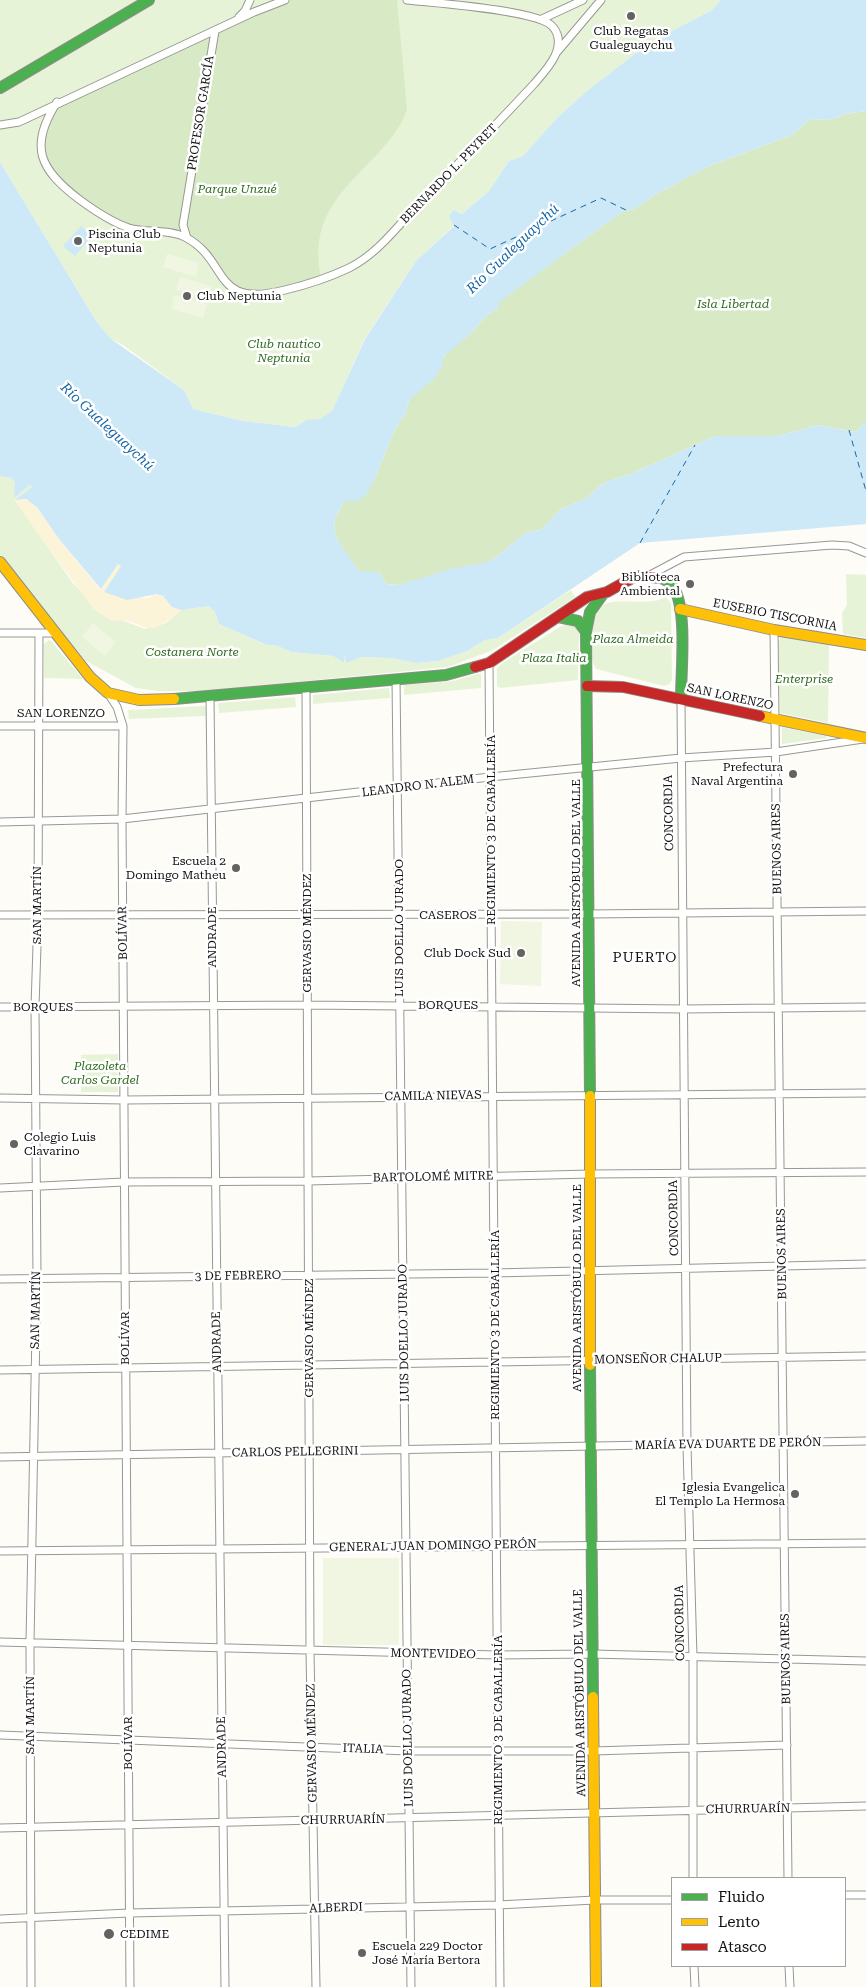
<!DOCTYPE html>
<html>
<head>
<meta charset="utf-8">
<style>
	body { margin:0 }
	#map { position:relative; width:866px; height:1987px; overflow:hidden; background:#fdfcf7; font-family:"Roboto Serif",serif }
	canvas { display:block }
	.legend { position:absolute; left:671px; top:1877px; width:175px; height:90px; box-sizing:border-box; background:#fff; border:1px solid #a0a0a0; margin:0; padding:6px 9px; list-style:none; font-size:15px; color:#111 }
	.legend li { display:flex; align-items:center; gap:10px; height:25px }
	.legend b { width:25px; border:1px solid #a0a0a0 }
</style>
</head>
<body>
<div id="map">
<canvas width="866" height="1987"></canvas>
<ul class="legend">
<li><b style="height:6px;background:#4caf50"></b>Fluido</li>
<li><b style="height:6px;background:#ffc107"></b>Lento</li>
<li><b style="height:6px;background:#c62828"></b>Atasco</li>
</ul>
</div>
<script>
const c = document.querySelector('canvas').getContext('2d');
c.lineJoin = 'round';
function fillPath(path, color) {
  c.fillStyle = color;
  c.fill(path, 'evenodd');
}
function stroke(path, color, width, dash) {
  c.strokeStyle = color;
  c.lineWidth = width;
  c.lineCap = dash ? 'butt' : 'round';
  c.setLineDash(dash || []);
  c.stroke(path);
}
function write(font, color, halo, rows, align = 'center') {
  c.font = font + ' "Roboto Serif",serif';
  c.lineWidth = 5;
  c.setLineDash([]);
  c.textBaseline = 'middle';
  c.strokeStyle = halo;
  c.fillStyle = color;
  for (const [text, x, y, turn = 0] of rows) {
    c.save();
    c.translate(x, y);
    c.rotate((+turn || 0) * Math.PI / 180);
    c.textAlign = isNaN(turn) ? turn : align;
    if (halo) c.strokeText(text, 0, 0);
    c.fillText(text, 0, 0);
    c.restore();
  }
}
fillPath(new Path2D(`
	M0 0H721L712 10 649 43 587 91 557 118 523 156 509 161 489 191 462 214 454 210V225L416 261 365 338 332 411 319 420H307L295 427 243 421 193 409 184 390 123 345 111 339 96 321 0 162Z
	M0 476 11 478 16 482 14 498 30 485 32 487 15 500 72 582 89 600 93 609 145 629 166 623 181 610 209 606 215 612 219 624 267 645H276L291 652 333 656 343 663 345 653 346 662 361 657 391 658 416 663 438 661 467 651 485 640 498 638 571 590 575 597 493 650 448 667 203 691H158L136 688 86 661 29 594 0 554Z
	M846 574 866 575V638L843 634 842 613 847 605Z
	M666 597 671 603 672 679 670 684 664 686 596 669C590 659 592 646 592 634 591 581 640 612 666 597Z
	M568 622 574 623 579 631 578 680 500 688 497 686V669L502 663Z
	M783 635 829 644 828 723 780 713 778 642Z
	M49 640 51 641 83 679 44 678V644Z
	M481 673V688L404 695V685L453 681Z
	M389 688 390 698 313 704V695Z
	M295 697 296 707 219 713 218 703Z
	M205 706 206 716 129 719 128 710Z
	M782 727 826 736 827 738 782 744Z
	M118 1054V1092H81V1055Z`), '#e7f3d7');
fillPath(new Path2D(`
	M283 0H397L407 109C402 126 391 138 380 151 342 192 309 216 321 278L272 293H239C221 273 204 248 180 235 165 227 144 232 128 227 106 220 50 182 43 160 37 139 48 120 57 102Z
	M866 111V425L864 424 855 432 818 425 778 436H715L631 474 603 483 587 498 561 509 541 530 527 532 491 561 399 585 386 584 380 573 359 572C343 545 321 533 345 501H358L373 483 395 429 406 413 409 400 450 349 468 336 488 314 498 309V302L622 212 634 209 658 193 709 166 792 135 809 120 834 119 845 114Z`), '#d8eac5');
fillPath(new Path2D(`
	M20 498 32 502 37 507 59 539 100 589 118 564 121 566 104 592 147 598 157 594 163 596 172 607 181 610C140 647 147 615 112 621 107 617 97 613 93 608 67 572 39 538 15 500Z`), '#fcf4d9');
fillPath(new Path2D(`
	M167 254 199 263 196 277 163 267Z
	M180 277 212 286 208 299 176 290Z
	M174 295 207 304 203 318 171 309Z
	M93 623 116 642 105 656 82 637Z
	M501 921 542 922 541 986 500 984Z
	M323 1558H399V1645H323Z`), '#f0f6e1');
fillPath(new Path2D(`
	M721 0H866V111L845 114 834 119 809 120 792 135 709 166 658 193 634 209 622 212 499 302 498 309 488 314 468 336 443 357V365L434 379 409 400 406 413 395 429 373 483 366 495 358 501H345C321 533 343 545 359 571L380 573 386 584 399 585 446 570 491 561 527 532 541 530 561 509 587 498 603 483 631 474 715 436H778L818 425 855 432 864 424 866 425V524L640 543 498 638 485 640 467 651 438 661 416 663 391 658 361 657 346 663 344 654V663L333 656 291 652 276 645H267L219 624 215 612 209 606 181 610 172 607 163 596 157 594 127 600 104 592 121 566 118 564 101 589 59 539 37 507 26 499 15 500 32 487 30 485 14 498 15 482 11 478 0 476V162L96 321 111 339 184 390 193 409 243 421 295 427 307 420 320 419 332 411 365 339 416 261 454 226 449 216 454 210 462 214 489 191 509 161 523 156 557 118 587 91 649 43 712 10Z
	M81 226 92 236 75 256 63 246Z`), '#cde8f7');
stroke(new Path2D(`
	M454 225 490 249 601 198 628 211
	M849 430 866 491
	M640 543 695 445`), '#1768a6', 1, [6, 5]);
const street = new Path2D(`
	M239 17 245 11 250 0
	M542 19 583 0
	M557 52 601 0
	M57 102C28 147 40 170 80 200 95 211 111 222 129 228 147 233 169 229 185 237 231 261 210 309 285 290 306 285 330 277 349 268 377 254 395 229 416 207 456 166 495 126 534 84 546 70 569 47 553 27 540 10 432 3 407 0
	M0 125 19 122 254 12 285 0
	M187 238 183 225 215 31
	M650 575 684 557 832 545 849 546 866 553
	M774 630 788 1878
	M0 633H55
	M489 663 500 1987
	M396 679 411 1987
	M306 688 310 1651 316 1987
	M108 693 117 707 123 726 122 819 130 1987
	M210 697 225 1987
	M681 699 687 1446 693 1657V1878
	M0 726H123
	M0 822 122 819 490 777 681 758 776 752 863 739
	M0 915 590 914 866 911
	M0 1007 307 1005 684 1009 866 1007
	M0 1098 124 1100 866 1093
	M0 1188 124 1182 308 1181 590 1174 866 1172
	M0 1279 494 1273 866 1264
	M0 1370 866 1356
	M0 1457 866 1441
	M0 1551 866 1543
	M0 1642 497 1655 592 1654 866 1661
	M0 1735 408 1751H593L787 1745
	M0 1828 866 1806
	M845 1895H866
	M0 1919 129 1913 498 1905 595 1900H672
	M694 1966 695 1987
	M789 1966 790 1987
	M31 1987 30 1642 37 1278 35 1007 38 915 39 633`);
const fast = new Path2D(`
	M0 88 149 0
	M661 578C667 580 672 584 675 590 687 614 681 671 681 699
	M558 617 578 621 586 632
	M174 699 446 675 475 667
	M590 1096 586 632 590 612 603 594
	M590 1365 593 1697`);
const slow = new Path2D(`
	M0 562 90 677 108 693 139 700 174 699
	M680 609 774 630 866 645
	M760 716 866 738
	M590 1096V1365
	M593 1697 596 1987`);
const jam = new Path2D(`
	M475 667 489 663 587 597 607 592 636 576 661 578
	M587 686 623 687 760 716`);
stroke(street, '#979795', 9);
stroke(fast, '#8e8d8b', 12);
stroke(slow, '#8e8d8b', 12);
stroke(jam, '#8e8d8b', 12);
stroke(street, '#fffffe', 7);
stroke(fast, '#4caf50', 10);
stroke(slow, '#ffc107', 10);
stroke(jam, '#c62828', 10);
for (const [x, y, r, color] of [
	[631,16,5,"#646362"],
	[78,241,5,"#646362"],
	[187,296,5,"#646362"],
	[690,584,5,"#646362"],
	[793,774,5,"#646362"],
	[236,868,5,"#646362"],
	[521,953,5,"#646362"],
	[14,1144,5,"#646362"],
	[795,1494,5,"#646362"],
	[109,1934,6,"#646362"],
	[362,1953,5,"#646362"]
]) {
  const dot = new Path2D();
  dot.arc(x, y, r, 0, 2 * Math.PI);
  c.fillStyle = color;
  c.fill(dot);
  stroke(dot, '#fff', 2);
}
write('12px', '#111', '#fff', [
	["Club Regatas",631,31,"center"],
	["Gualeguaychu",631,45,"center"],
	["Piscina Club",88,234],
	["Neptunia",88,248],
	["Club Neptunia",197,296],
	["Biblioteca",680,577,"right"],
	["Ambiental",680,591,"right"],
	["Prefectura",783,767,"right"],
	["Naval Argentina",783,781,"right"],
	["Escuela 2",226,861,"right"],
	["Domingo Matheu",226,875,"right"],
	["Club Dock Sud",511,953,"right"],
	["Colegio Luis",24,1137],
	["Clavarino",24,1151],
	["Iglesia Evangelica",785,1487,"right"],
	["El Templo La Hermosa",785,1501,"right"],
	["CEDIME",120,1934],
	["Escuela 229 Doctor",372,1946],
	["José María Bertora",372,1960]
], 'left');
write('12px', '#111', '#fff', [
	["PROFESOR GARCÍA",201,113,-81],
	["BERNARDO L. PEYRET",449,174,-46],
	["EUSEBIO TISCORNIA",775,615,11],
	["SAN LORENZO",730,697,12],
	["SAN LORENZO",61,713],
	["LEANDRO N. ALEM",418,786,-7],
	["CONCORDIA",669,813,-91],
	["REGIMIENTO 3 DE CABALLERÍA",491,830,-90],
	["BUENOS AIRES",777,849,-91],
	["AVENIDA ARISTÓBULO DEL VALLE",576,883,-90],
	["SAN MARTÍN",37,905,-90],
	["CASEROS",448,915],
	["LUIS DOELLO JURADO",399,928,-90],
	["BOLÍVAR",123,933,-91],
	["GERVASIO MÉNDEZ",307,933,-90],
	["ANDRADE",212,937,-90],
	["BORQUES",448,1005],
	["BORQUES",43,1007],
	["CAMILA NIEVAS",433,1096,-1],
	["BARTOLOMÉ MITRE",433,1177,-1],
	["CONCORDIA",674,1218,-91],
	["BUENOS AIRES",782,1254,-91],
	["3 DE FEBRERO",238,1276,-1],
	["AVENIDA ARISTÓBULO DEL VALLE",577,1288,-90],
	["SAN MARTÍN",36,1310,-89],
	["REGIMIENTO 3 DE CABALLERÍA",495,1325,-90],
	["LUIS DOELLO JURADO",404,1333,-91],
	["BOLÍVAR",125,1338,-90],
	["GERVASIO MÉNDEZ",309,1338,-90],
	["ANDRADE",217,1342,-91],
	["MONSEÑOR CHALUP",658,1359,-1],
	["MARÍA EVA DUARTE DE PERÓN",728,1444,-1],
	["CARLOS PELLEGRINI",295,1452,-1],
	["GENERAL JUAN DOMINGO PERÓN",433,1546,-1],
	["CONCORDIA",680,1623,-91],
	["MONTEVIDEO",433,1654,1],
	["BUENOS AIRES",786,1659,-91],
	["AVENIDA ARISTÓBULO DEL VALLE",580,1693,-91],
	["SAN MARTÍN",30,1715,-90],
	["REGIMIENTO 3 DE CABALLERÍA",498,1730,-90],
	["LUIS DOELLO JURADO",408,1738,-91],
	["BOLÍVAR",128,1743,-90],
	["GERVASIO MÉNDEZ",312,1743,-91],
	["ANDRADE",222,1747,-91],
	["ITALIA",363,1749,2],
	["CHURRUARÍN",748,1809,-1],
	["CHURRUARÍN",343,1820,-1],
	["ALBERDI",336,1908,-2]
]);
write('italic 12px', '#2f6b1f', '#fff', [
	["Parque Unzué",237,189],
	["Isla Libertad",733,304],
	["Club nautico",284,344],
	["Neptunia",284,358],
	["Plaza Almeida",633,639],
	["Costanera Norte",192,652],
	["Plaza Italia",554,658],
	["Enterprise",804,679],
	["Plazoleta",100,1066],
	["Carlos Gardel",100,1080]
]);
write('italic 14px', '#1768a6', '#fff', [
	["Río Gualeguaychú",513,249,-44],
	["Río Gualeguaychú",107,427,43]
]);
c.letterSpacing = '1px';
write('14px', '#111', '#fff', [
	["PUERTO",645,958]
]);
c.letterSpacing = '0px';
</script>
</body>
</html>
